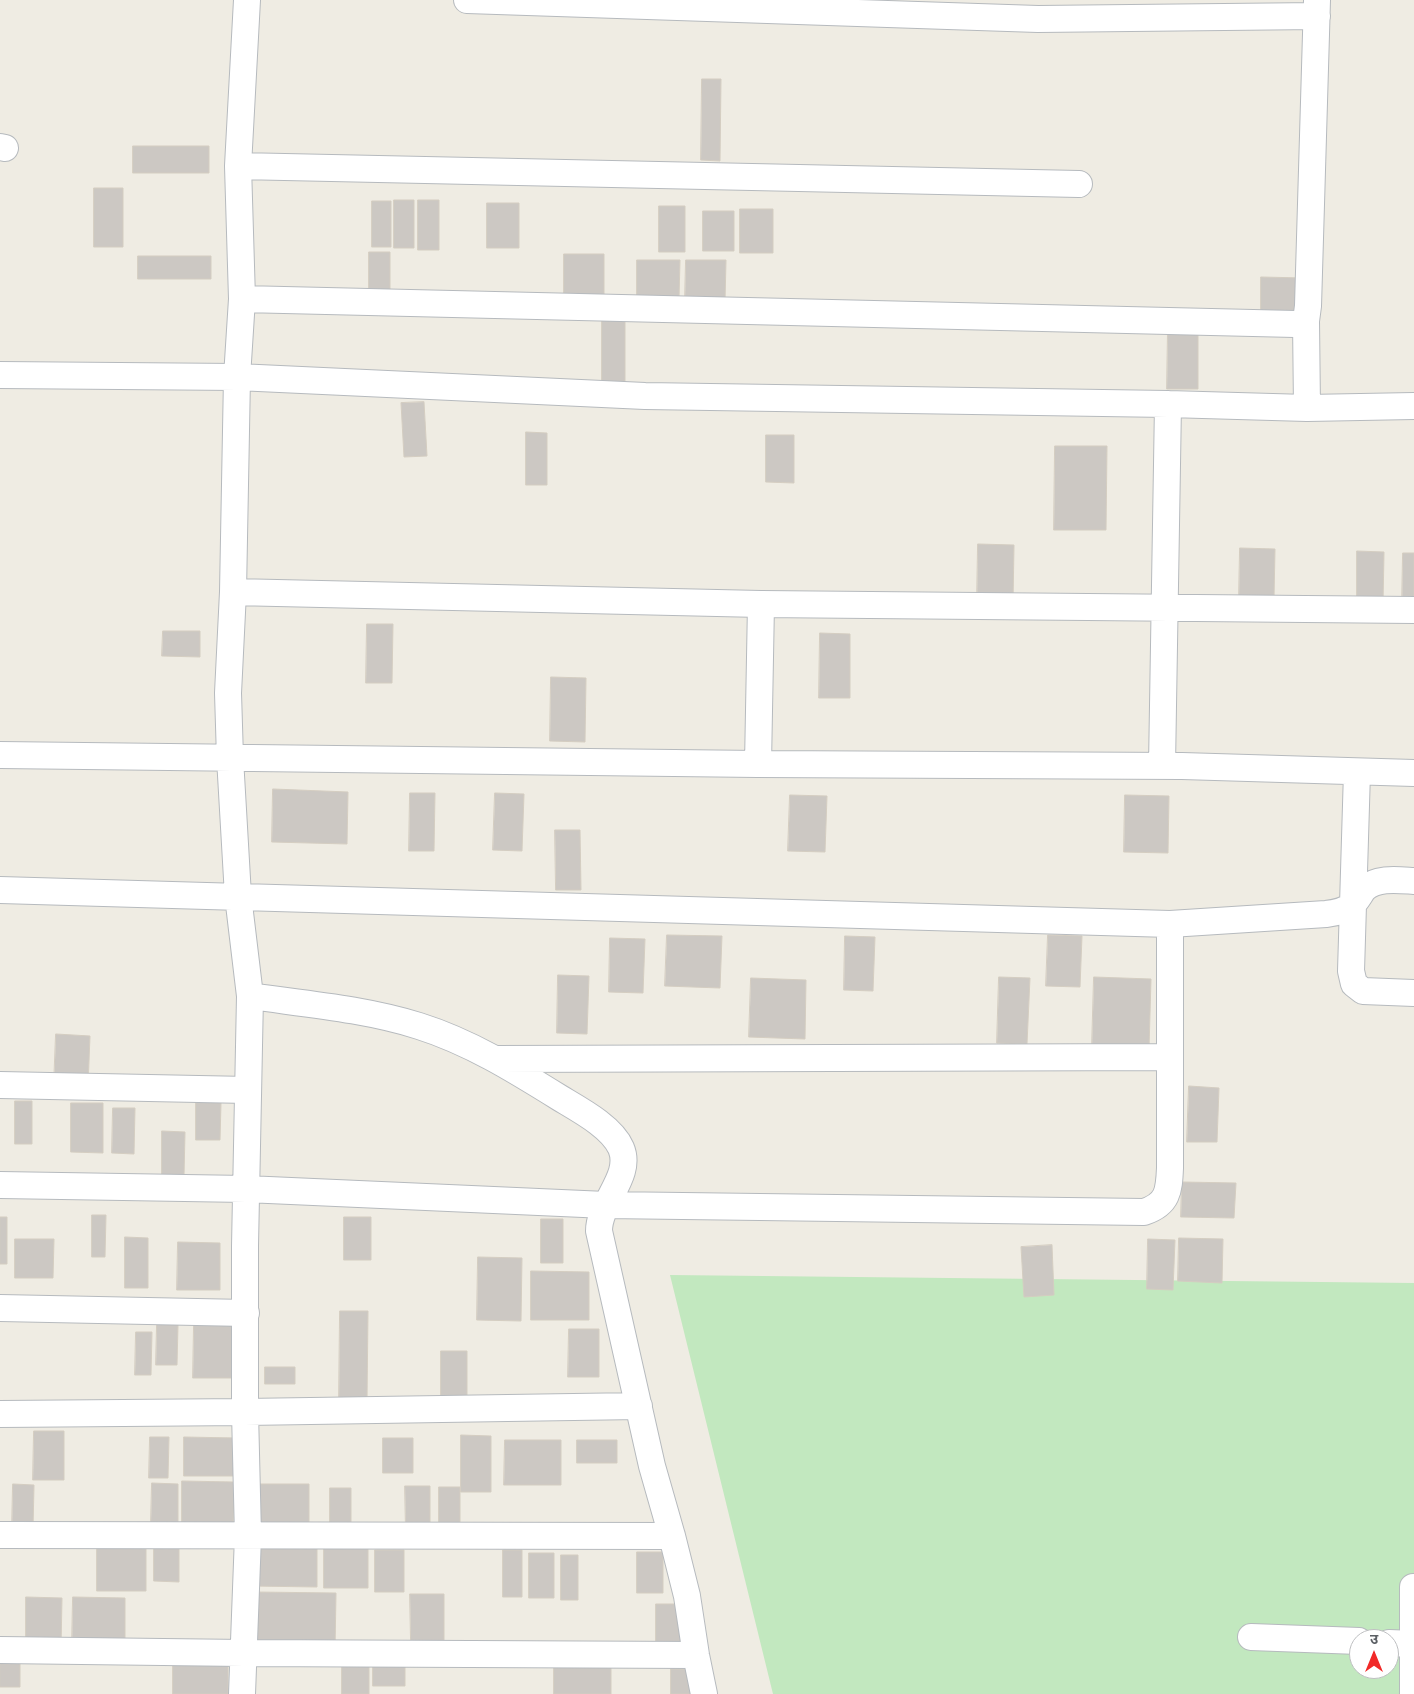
<!DOCTYPE html>
<html>
<head>
<meta charset="utf-8">
<style>
	body { margin:0 }
	#map { position:relative; width:1414px; height:1694px; overflow:hidden; background:#efece3; font-family:"Alegreya Sans","Noto Sans Devanagari",sans-serif }
	canvas { display:block }
	.north { position:absolute; left:1349px; top:1629px; width:50px; height:50px; box-sizing:border-box; background:#fff; border:1px solid #bebfc1; border-radius:50%; rotate:0deg; font-size:14px; font-weight:700; line-height:20px; text-align:center; color:#5c6065 }
	.north::after { content:''; display:block; margin:auto; width:18px; height:22px; background:#f12928; clip-path:polygon(50% 0,100% 100%,50% 72%,0 100%) }
</style>
</head>
<body>
<div id="map">
<canvas width="1414" height="1694"></canvas>
<div class="north">उ</div>
</div>
<script>
const c = document.querySelector('canvas').getContext('2d');
c.lineJoin = 'round';
function fillPath(path, color) {
  c.fillStyle = color;
  c.fill(path, 'evenodd');
}
function stroke(path, color, width, dash) {
  c.strokeStyle = color;
  c.lineWidth = width;
  c.lineCap = dash ? 'butt' : 'round';
  c.setLineDash(dash || []);
  c.stroke(path);
}
fillPath(new Path2D(`
	M670 1275 1414 1283V1694H773ZM1359 1639H1389V1669H1359Z`), '#c2e8bf');
const building = new Path2D(`
	M702 79H721L720 161 701 160Z
	M133 146H209V173H133Z
	M94 188H123V247H94Z
	M394 200H414V248H394Z
	M418 200H439V250H418Z
	M372 201H391V247H372Z
	M487 203H519V248H487Z
	M659 206H685V252H659Z
	M740 209H773V253H740Z
	M703 211H734V251H703Z
	M369 252H390V294H369Z
	M564 254H604V300H564Z
	M138 256H211V279H138Z
	M637 260H680L679 299 637 298Z
	M686 260H726L725 302 685 300Z
	M1261 277 1304 278V312L1261 311Z
	M602 319H625V386H602Z
	M1168 327 1198 328V389H1167Z
	M424 402 427 456 404 457 401 403Z
	M526 432 547 433V485H526Z
	M766 435H794V483L766 482Z
	M1055 446H1107L1106 530H1054Z
	M978 544 1014 545 1013 603 977 602Z
	M1240 548 1275 549 1274 598H1239Z
	M1357 551 1384 552 1383 604H1357Z
	M1403 553H1414V606H1402Z
	M367 624H393L392 683H366Z
	M163 631H200V657L162 656Z
	M820 633 850 634V698H819Z
	M551 677 586 678 585 742 550 741Z
	M273 789 348 792 347 844 272 842Z
	M410 793H435L434 851H409Z
	M495 793 524 794 522 851 493 850Z
	M790 795 827 796 825 852 788 851Z
	M1125 795 1169 796 1168 853 1124 852Z
	M555 830H580L581 890H556Z
	M667 935 722 936 720 988 665 986Z
	M1048 935 1082 936 1080 987 1046 986Z
	M845 936 875 937 873 991 844 990Z
	M610 938 645 939 643 993 609 992Z
	M558 975 589 976 587 1034 557 1033Z
	M999 977 1030 978 1027 1044 997 1043Z
	M1094 977 1151 979 1149 1049 1092 1047Z
	M751 978 806 980 805 1039 749 1037Z
	M56 1034 90 1036 88 1086 54 1085Z
	M1189 1086 1219 1088 1217 1142H1187Z
	M15 1101H32V1144H15Z
	M196 1102 221 1103 220 1140H196Z
	M71 1103H103V1153L71 1152Z
	M113 1108H135L134 1154 112 1153Z
	M162 1131 185 1132 184 1176 162 1175Z
	M1182 1182 1236 1183 1234 1218 1181 1217Z
	M92 1215H106L105 1257H92Z
	M0 1217H7V1264H0Z
	M344 1217H371V1260H344Z
	M541 1219H563V1263H541Z
	M125 1237 148 1238V1288H125Z
	M1179 1238 1223 1239 1222 1283 1178 1281Z
	M15 1239H54L53 1278H15Z
	M1148 1239 1175 1240 1173 1290 1147 1289Z
	M178 1242 220 1243V1290H177Z
	M1052 1245 1054 1295 1024 1297 1021 1247Z
	M478 1257 522 1258 521 1321 477 1320Z
	M531 1271 589 1272V1320H531Z
	M340 1311H368L367 1401H339Z
	M157 1324 178 1325 177 1365H156Z
	M194 1324H234L233 1378H193Z
	M569 1329H599V1377H568Z
	M136 1332H152L151 1375H135Z
	M441 1351H467V1397H441Z
	M265 1367H295V1384H265Z
	M34 1431H64V1480H33Z
	M461 1435 491 1436V1492H461Z
	M150 1437H169L168 1478H149Z
	M184 1437 237 1438V1476H184Z
	M383 1438H413V1473H383Z
	M505 1440H561V1485H504Z
	M577 1440H617V1463H577Z
	M182 1481 234 1482 233 1530H182Z
	M152 1483 178 1484V1523L151 1522Z
	M13 1484 34 1485 33 1529H12Z
	M259 1484H309V1530H259Z
	M405 1486H430V1532H406Z
	M439 1487H460V1533H439Z
	M330 1488H351V1530H330Z
	M252 1541H317V1587L251 1586Z
	M324 1541H368V1588H324Z
	M97 1546H146V1591H97Z
	M154 1547H179V1582L154 1581Z
	M375 1550H404V1592H375Z
	M503 1550H522V1597H503Z
	M637 1552H663V1593H637Z
	M529 1553H554V1598H529Z
	M561 1555H578V1600H561Z
	M255 1592 336 1593 335 1650H255Z
	M410 1594H444V1642H411Z
	M26 1597 62 1598 61 1648H26Z
	M73 1597 125 1598V1647L72 1646Z
	M656 1604H681V1650H656Z
	M173 1657H228V1694H173Z
	M342 1657H369V1694H342Z
	M373 1658H405V1686H373Z
	M0 1661H20V1687H0Z
	M554 1661H611V1694H554Z
	M671 1669H697V1694H671Z`);
fillPath(building, '#ccc8c3');
stroke(building, '#d4cdc1', 1);
const minor = new Path2D(`
	M467 0 1038 19 1317 16
	M0 147 5 148
	M238 166 1079 184
	M242 299 1295 324 1306 321 1308 306 1317 0
	M1306 321 1307 408 1414 406
	M0 375 237 377 645 396 1168 404 1307 408
	M233 592 761 604 1414 610
	M0 755 758 764 1182 766 1414 773
	M758 764 761 604
	M1162 766 1168 404
	M1357 772 1351 971 1354 984 1363 991 1414 993
	M0 890 1170 924 1326 914C1335 913 1345 911 1352 905 1357 901 1360 894 1364 889 1377 877 1398 880 1414 881
	M250 996C306 1004 365 1009 419 1026 470 1042 515 1070 560 1098 580 1110 612 1127 621 1148 633 1176 599 1202 599 1231L652 1466 672 1536 687 1596 696 1655 704 1694
	M497 1059 1170 1057
	M0 1085 248 1090
	M0 1185 246 1189 606 1205 1144 1212C1168 1204 1169 1191 1170 1168V924
	M0 1308 246 1313
	M0 1414 245 1412 639 1406
	M0 1535 672 1536
	M1251 1637 1359 1641
	M1389 1643 1414 1644
	M0 1650 244 1653 696 1655
	M242 1694 248 1536 245 1412V1246L250 996 238 896 230 758 228 693 233 592 237 377 242 299 238 166 247 0
	M1413 1694V1587`);
stroke(minor, '#b6babe', 28);
stroke(minor, '#fff', 26);
</script>
</body>
</html>
